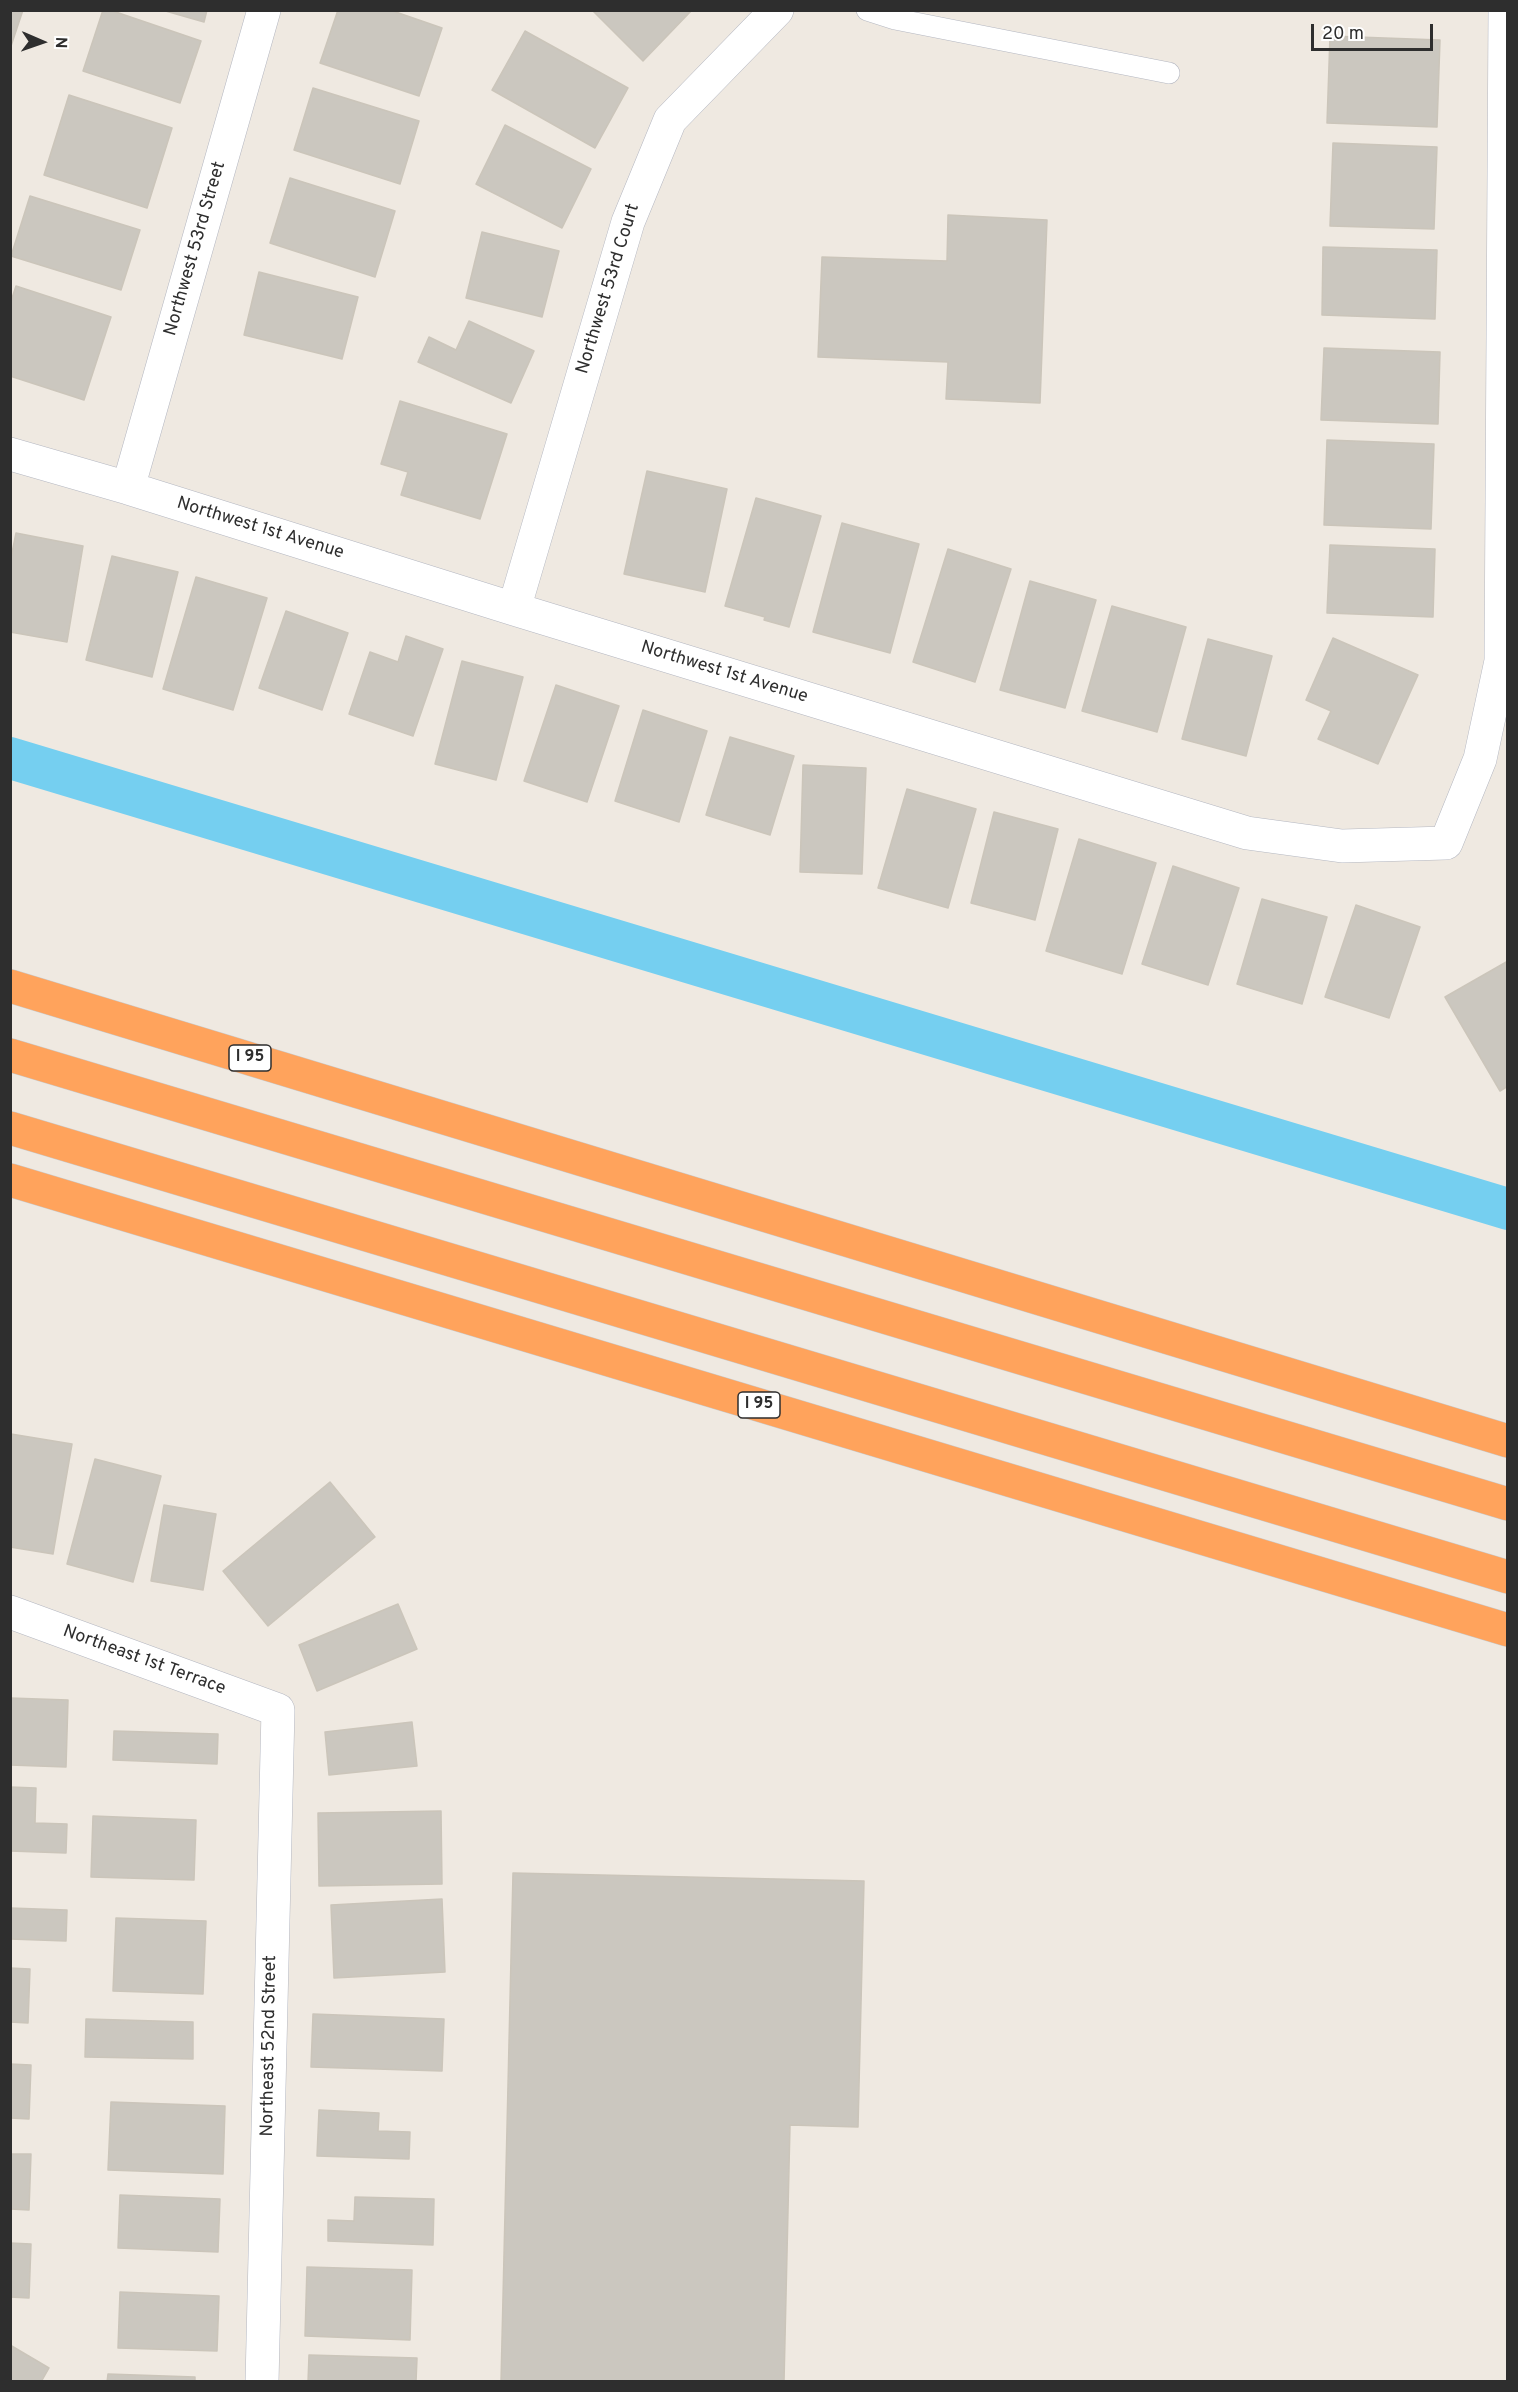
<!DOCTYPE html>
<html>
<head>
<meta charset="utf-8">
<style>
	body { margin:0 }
	#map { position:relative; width:1518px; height:2392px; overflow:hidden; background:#efe9e1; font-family:Overpass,sans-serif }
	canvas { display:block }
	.frame { position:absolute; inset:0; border:12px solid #2e2e2e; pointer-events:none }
	.north { position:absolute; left:12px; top:12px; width:60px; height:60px; -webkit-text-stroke:4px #fff; paint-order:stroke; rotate:92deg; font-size:16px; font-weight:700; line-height:24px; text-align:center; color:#2e2e2e }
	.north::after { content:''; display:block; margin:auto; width:21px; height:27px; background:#2e2e2e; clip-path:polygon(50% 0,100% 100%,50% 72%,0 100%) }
	.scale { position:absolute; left:1311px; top:24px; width:122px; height:27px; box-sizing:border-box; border:3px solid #2e2e2e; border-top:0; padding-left:8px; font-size:18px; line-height:21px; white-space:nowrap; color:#2e2e2e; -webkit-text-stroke:4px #fff; paint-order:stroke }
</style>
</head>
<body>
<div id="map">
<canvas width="1518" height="2392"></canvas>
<div class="frame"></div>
<div class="north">N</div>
<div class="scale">20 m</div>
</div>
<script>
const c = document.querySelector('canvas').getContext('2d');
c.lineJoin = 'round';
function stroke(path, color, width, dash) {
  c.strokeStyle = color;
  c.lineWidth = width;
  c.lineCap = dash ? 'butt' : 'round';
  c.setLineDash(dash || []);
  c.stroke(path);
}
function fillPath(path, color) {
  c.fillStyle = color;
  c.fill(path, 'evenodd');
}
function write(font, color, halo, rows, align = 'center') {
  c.font = font + ' Overpass,sans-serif';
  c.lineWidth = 4.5;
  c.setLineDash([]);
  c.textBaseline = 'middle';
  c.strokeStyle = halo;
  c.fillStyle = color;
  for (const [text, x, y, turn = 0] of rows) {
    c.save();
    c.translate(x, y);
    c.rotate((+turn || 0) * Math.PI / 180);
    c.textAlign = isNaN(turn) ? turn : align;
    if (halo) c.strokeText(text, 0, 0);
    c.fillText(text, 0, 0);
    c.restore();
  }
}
stroke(new Path2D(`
	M10 758 1508 1209`), '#75cff0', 42);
const building = new Path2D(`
	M10 10H23L10 49Z
	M103 10H110L201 41 180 103 83 71Z
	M162 10H207L204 22Z
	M338 10H390L442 28 419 96 320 63Z
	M592 10H692L643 61Z
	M525 31 628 88 595 148 492 90Z
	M1330 36 1440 40 1437 127 1327 123Z
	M313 88 419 121 400 184 294 150Z
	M69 95 172 128 147 208 44 175Z
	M505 125 591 169 562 228 476 184Z
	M1333 143 1437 147 1434 229 1330 226Z
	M290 178 395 211 375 277 270 243Z
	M30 196 140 230 121 290 11 256Z
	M948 215 1047 220 1040 403 946 399 948 362 818 357 822 257 947 261Z
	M482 232 559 251 542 317 466 298Z
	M1323 247 1437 250 1435 319 1322 315Z
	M259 272 358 297 342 359 244 335Z
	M16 286 111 317 84 400 10 376V304Z
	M469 321 534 351 511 403 418 362 429 337 456 350Z
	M1324 348 1440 352 1438 424 1321 420Z
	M400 401 507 434 480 519 401 495 408 472 381 464Z
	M1327 440 1434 444 1431 529 1324 525Z
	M647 471 727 489 705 592 624 574Z
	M756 498 821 516 789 627 764 620 765 617 725 606Z
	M842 523 919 544 890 653 813 632Z
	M16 533 83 546 67 642 10 632V563Z
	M1330 545 1435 549 1433 617 1327 613Z
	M948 549 1011 569 975 682 913 662Z
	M112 556 178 572 152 677 86 660Z
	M196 577 267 598 233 710 163 689Z
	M1030 581 1096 600 1065 708 1000 690Z
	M1112 606 1186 627 1157 732 1082 711Z
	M286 611 348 633 322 710 259 688Z
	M406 636 443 649 413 736 349 714 370 652 398 662Z
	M1333 638 1418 675 1378 764 1318 739 1331 711 1306 700Z
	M1208 639 1272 656 1246 756 1182 739Z
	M462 661 523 677 496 780 435 764Z
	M556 685 619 706 587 802 524 781Z
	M643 710 707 731 679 822 615 801Z
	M730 737 794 756 770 835 706 815Z
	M803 765 866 768 862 874 800 872Z
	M907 789 976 809 948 908 878 888Z
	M994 812 1058 829 1035 920 971 903Z
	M1079 839 1156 863 1122 974 1046 951Z
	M1173 866 1239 888 1208 985 1142 964Z
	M1262 899 1327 917 1302 1004 1237 984Z
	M1356 905 1420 927 1389 1018 1325 997Z
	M1508 961V1086L1500 1091 1445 997Z
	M11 1434 72 1444 53 1554 10 1547Z
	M95 1459 161 1476 133 1582 67 1564Z
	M330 1482 375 1537 268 1626 223 1571Z
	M164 1505 216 1514 203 1590 151 1581Z
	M398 1604 417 1649 317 1691 299 1645Z
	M10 1698 68 1700 66 1767 10 1765Z
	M412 1722 417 1766 329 1775 325 1732Z
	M114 1731 218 1734 217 1764 113 1760Z
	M10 1787 36 1788 35 1823 67 1824 66 1853 10 1851Z
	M441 1811 442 1884 319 1886 318 1813Z
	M93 1816 196 1820 194 1880 91 1877Z
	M513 1873 864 1881 858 2127 790 2125 784 2382H501Z
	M442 1899 445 1972 334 1978 331 1905Z
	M10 1908 67 1910 66 1941 10 1939Z
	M116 1918 206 1921 203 1994 113 1991Z
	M10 1968 30 1969 28 2023 10 2022Z
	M313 2014 444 2019 442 2071 311 2067Z
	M86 2019 193 2022V2059L85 2057Z
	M10 2064 31 2065 29 2119 10 2118Z
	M111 2102 225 2106 223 2174 108 2170Z
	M319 2110 379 2113 378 2131 410 2132 409 2159 317 2156Z
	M10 2154H31L29 2210 10 2209Z
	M120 2195 220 2199 218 2252 118 2248Z
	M355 2197 434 2199 433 2245 328 2241V2220L354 2221Z
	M10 2243 31 2244 29 2298 10 2297Z
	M307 2267 412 2270 410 2340 305 2336Z
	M120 2292 219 2296 217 2351 118 2348Z
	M10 2345 49 2368 41 2382H10Z
	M309 2355 417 2358 416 2382H308Z
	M108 2374 195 2377V2382H107Z`);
fillPath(building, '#cbc7bf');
stroke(building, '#cbc5ba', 1.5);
const service = new Path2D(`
	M867 10 895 19 1169 73`);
const minor = new Path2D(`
	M10 454 128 488 514 609 1247 833 1342 846 1446 843 1480 759 1501 661 1505 10
	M128 488 264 10
	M514 609 628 222 670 120 777 10
	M10 1612 278 1710 262 2382`);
const motorway = new Path2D(`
	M10 986 1508 1441
	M10 1055 1508 1504
	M10 1128 1508 1577
	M10 1180 1508 1630`);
stroke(service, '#b4b7c1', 22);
stroke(minor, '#b4b7c1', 34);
stroke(motorway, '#c9c9c9', 34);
stroke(service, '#fff', 21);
stroke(minor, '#fff', 33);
stroke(motorway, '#ffa35c', 33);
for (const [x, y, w] of [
	[250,1058,42],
	[759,1405,42]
]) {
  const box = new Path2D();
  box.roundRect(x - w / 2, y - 13, w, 26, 4.5);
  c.fillStyle = '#fff';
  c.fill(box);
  stroke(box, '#2e2e2e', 1.5);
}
write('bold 16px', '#2e2e2e', null, [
	["I 95",250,1058],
	["I 95",759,1405]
]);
write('18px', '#2e2e2e', '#fff', [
	["Northwest 53rd Street",196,249,-74],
	["Northwest 53rd Court",609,289,-73],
	["Northwest 1st Avenue",260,529,17],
	["Northwest 1st Avenue",724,673,17],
	["Northeast 1st Terrace",144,1661,20],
	["Northeast 52nd Street",270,2046,-89]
]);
</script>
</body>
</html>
